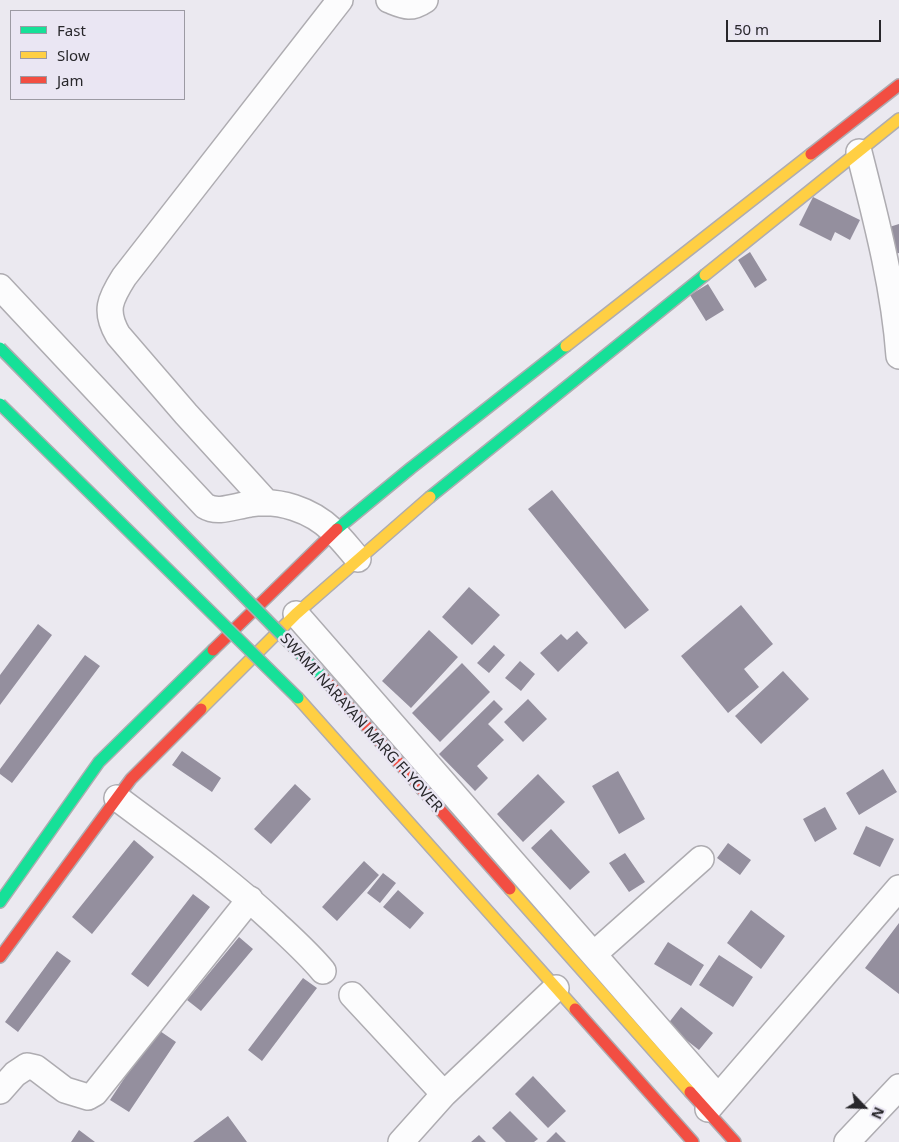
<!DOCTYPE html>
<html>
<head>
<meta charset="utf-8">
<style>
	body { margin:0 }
	#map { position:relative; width:899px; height:1142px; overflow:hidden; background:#ebe9f0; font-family:"Noto Sans",sans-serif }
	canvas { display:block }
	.legend { position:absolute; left:10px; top:10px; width:175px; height:90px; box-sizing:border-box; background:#eae6f3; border:1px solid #9c9aa3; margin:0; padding:6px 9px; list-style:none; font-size:15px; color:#28272b }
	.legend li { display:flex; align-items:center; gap:10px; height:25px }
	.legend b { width:25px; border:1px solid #9c9aa3 }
	.north { position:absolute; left:839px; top:1082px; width:50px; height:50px; -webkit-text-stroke:4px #eae6f3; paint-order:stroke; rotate:114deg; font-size:14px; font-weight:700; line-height:20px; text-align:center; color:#28272b }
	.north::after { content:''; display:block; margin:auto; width:18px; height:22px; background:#28272b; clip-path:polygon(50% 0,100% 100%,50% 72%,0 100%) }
	.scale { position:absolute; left:726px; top:20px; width:155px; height:22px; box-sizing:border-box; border:2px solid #28272b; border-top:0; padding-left:6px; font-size:15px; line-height:18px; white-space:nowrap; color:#28272b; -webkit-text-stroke:4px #eae6f3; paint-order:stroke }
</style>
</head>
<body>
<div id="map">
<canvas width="899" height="1142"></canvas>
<ul class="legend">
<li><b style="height:6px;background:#16e098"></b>Fast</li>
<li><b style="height:6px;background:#ffcf43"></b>Slow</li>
<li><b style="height:6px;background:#f24e42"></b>Jam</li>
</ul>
<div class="north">N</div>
<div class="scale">50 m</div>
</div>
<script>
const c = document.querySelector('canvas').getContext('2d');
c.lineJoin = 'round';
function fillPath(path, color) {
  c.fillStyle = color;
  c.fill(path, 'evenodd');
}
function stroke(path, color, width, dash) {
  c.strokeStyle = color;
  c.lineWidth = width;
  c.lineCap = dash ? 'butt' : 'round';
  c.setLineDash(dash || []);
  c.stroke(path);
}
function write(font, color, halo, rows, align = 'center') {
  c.font = font + ' "Noto Sans",sans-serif';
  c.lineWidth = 5;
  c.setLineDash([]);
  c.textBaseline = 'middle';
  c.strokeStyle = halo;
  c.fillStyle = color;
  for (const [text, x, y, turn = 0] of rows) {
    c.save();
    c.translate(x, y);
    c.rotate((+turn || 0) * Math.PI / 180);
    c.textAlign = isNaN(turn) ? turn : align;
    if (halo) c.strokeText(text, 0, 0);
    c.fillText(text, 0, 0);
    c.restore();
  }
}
fillPath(new Path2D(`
	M813 197 860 220 850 240 835 232 831 241 799 225Z
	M899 224V253L894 254 886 228Z
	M750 252 767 280 755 288 738 260Z
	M708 284 724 310 706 321 690 295Z
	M552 490 649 610 625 629 528 509Z
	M469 587 500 615 472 645 442 617Z
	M741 605 773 644 744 669 759 687 728 713 681 656Z
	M38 624 52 635 0 705V675Z
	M429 630 458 657 411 708 382 681Z
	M577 631 588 643 558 672 540 653 561 634 567 640Z
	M494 645 505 655 489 673 477 663Z
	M85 655 100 666 12 783 0 774V769Z
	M520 661 535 674 521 691 505 678Z
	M462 663 490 692 440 742 412 713Z
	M783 671 809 699 761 744 735 716Z
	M528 699 547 719 523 742 504 722Z
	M494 700 503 709 488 724 504 740 477 766 488 778 475 791 439 754Z
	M182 751 221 778 212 792 172 765Z
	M883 769 897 792 859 815 846 793Z
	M618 771 645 819 619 834 592 786Z
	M538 774 565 802 523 842 497 814Z
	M295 784 311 799 271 844 254 829Z
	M825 807 837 829 815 842 803 819Z
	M866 826 894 839 880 867 853 854Z
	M551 829 590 872 570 890 531 848Z
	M134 840 154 857 92 934 72 917Z
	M728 843 751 860 740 875 717 858Z
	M625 853 645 882 629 892 609 863Z
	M364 861 379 875 337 921 322 907Z
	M383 873 396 883 380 903 367 893Z
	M398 890 424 913 410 929 383 907Z
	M193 894 210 907 148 987 131 974Z
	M751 910 785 936 761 969 727 943Z
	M899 923V994L865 968Z
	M239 937 253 949 201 1011 187 1000Z
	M668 942 704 965 691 986 654 964Z
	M57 951 71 961 18 1032 5 1022Z
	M719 955 753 977 733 1007 699 985Z
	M303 978 317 988 262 1061 248 1050Z
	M681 1007 713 1033 699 1050 667 1025Z
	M157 1029 176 1042 129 1112 110 1100Z
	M533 1076 566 1111 548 1128 515 1094Z
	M510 1111 538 1139 534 1142H506L492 1128Z
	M228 1116 247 1142H193Z
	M79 1130 95 1142H71Z
	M556 1132 566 1142H546Z
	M479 1135 486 1142H471Z`), '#948f9e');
const street = new Path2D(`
	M389 0C404 6 410 10 425 0
	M859 152C876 219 894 287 899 356
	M0 287 205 506C218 514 235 506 250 504 279 499 311 510 332 530 342 539 350 550 358 559
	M267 503 186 414 118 335C104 311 110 299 124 277L340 0
	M296 614 718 1097
	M117 798C170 838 225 876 274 922 291 938 308 953 323 971
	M594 954 701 859
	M352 995 444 1094
	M0 1091 15 1074 27 1066 36 1068 65 1090 88 1097 95 1093 250 899
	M708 1109 899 888
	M401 1142 444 1094 556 988
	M847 1142 899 1087`);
const fast = new Path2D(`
	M430 497 705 275
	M337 529 411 468 566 346
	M0 902 99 762 213 650`);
const slow = new Path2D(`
	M705 275 899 119
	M566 346 811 154
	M298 698 575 1009
	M201 709 296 614 430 497
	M510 889 690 1092`);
const jam = new Path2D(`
	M811 154 899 85
	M213 650 337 529
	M322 676 510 889
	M0 957 131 779 201 709
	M575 1009 693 1142
	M690 1092 735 1142`);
stroke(street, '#aeacb1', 28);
stroke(fast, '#aeacb1', 14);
stroke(slow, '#aeacb1', 14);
stroke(jam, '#aeacb1', 14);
stroke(street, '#fcfcfd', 25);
stroke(fast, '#16e098', 11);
stroke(slow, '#ffcf43', 11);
stroke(jam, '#f24e42', 11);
const fastBridge = new Path2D(`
	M0 348 322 676
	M0 404 298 698`);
stroke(fastBridge, '#aeacb1', 14, []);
stroke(fastBridge, '#16e098', 11);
write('15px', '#28272b', '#eae6f3', [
	["SWAMI NARAYAN MARG FLYOVER",361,723,48]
]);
</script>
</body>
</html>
